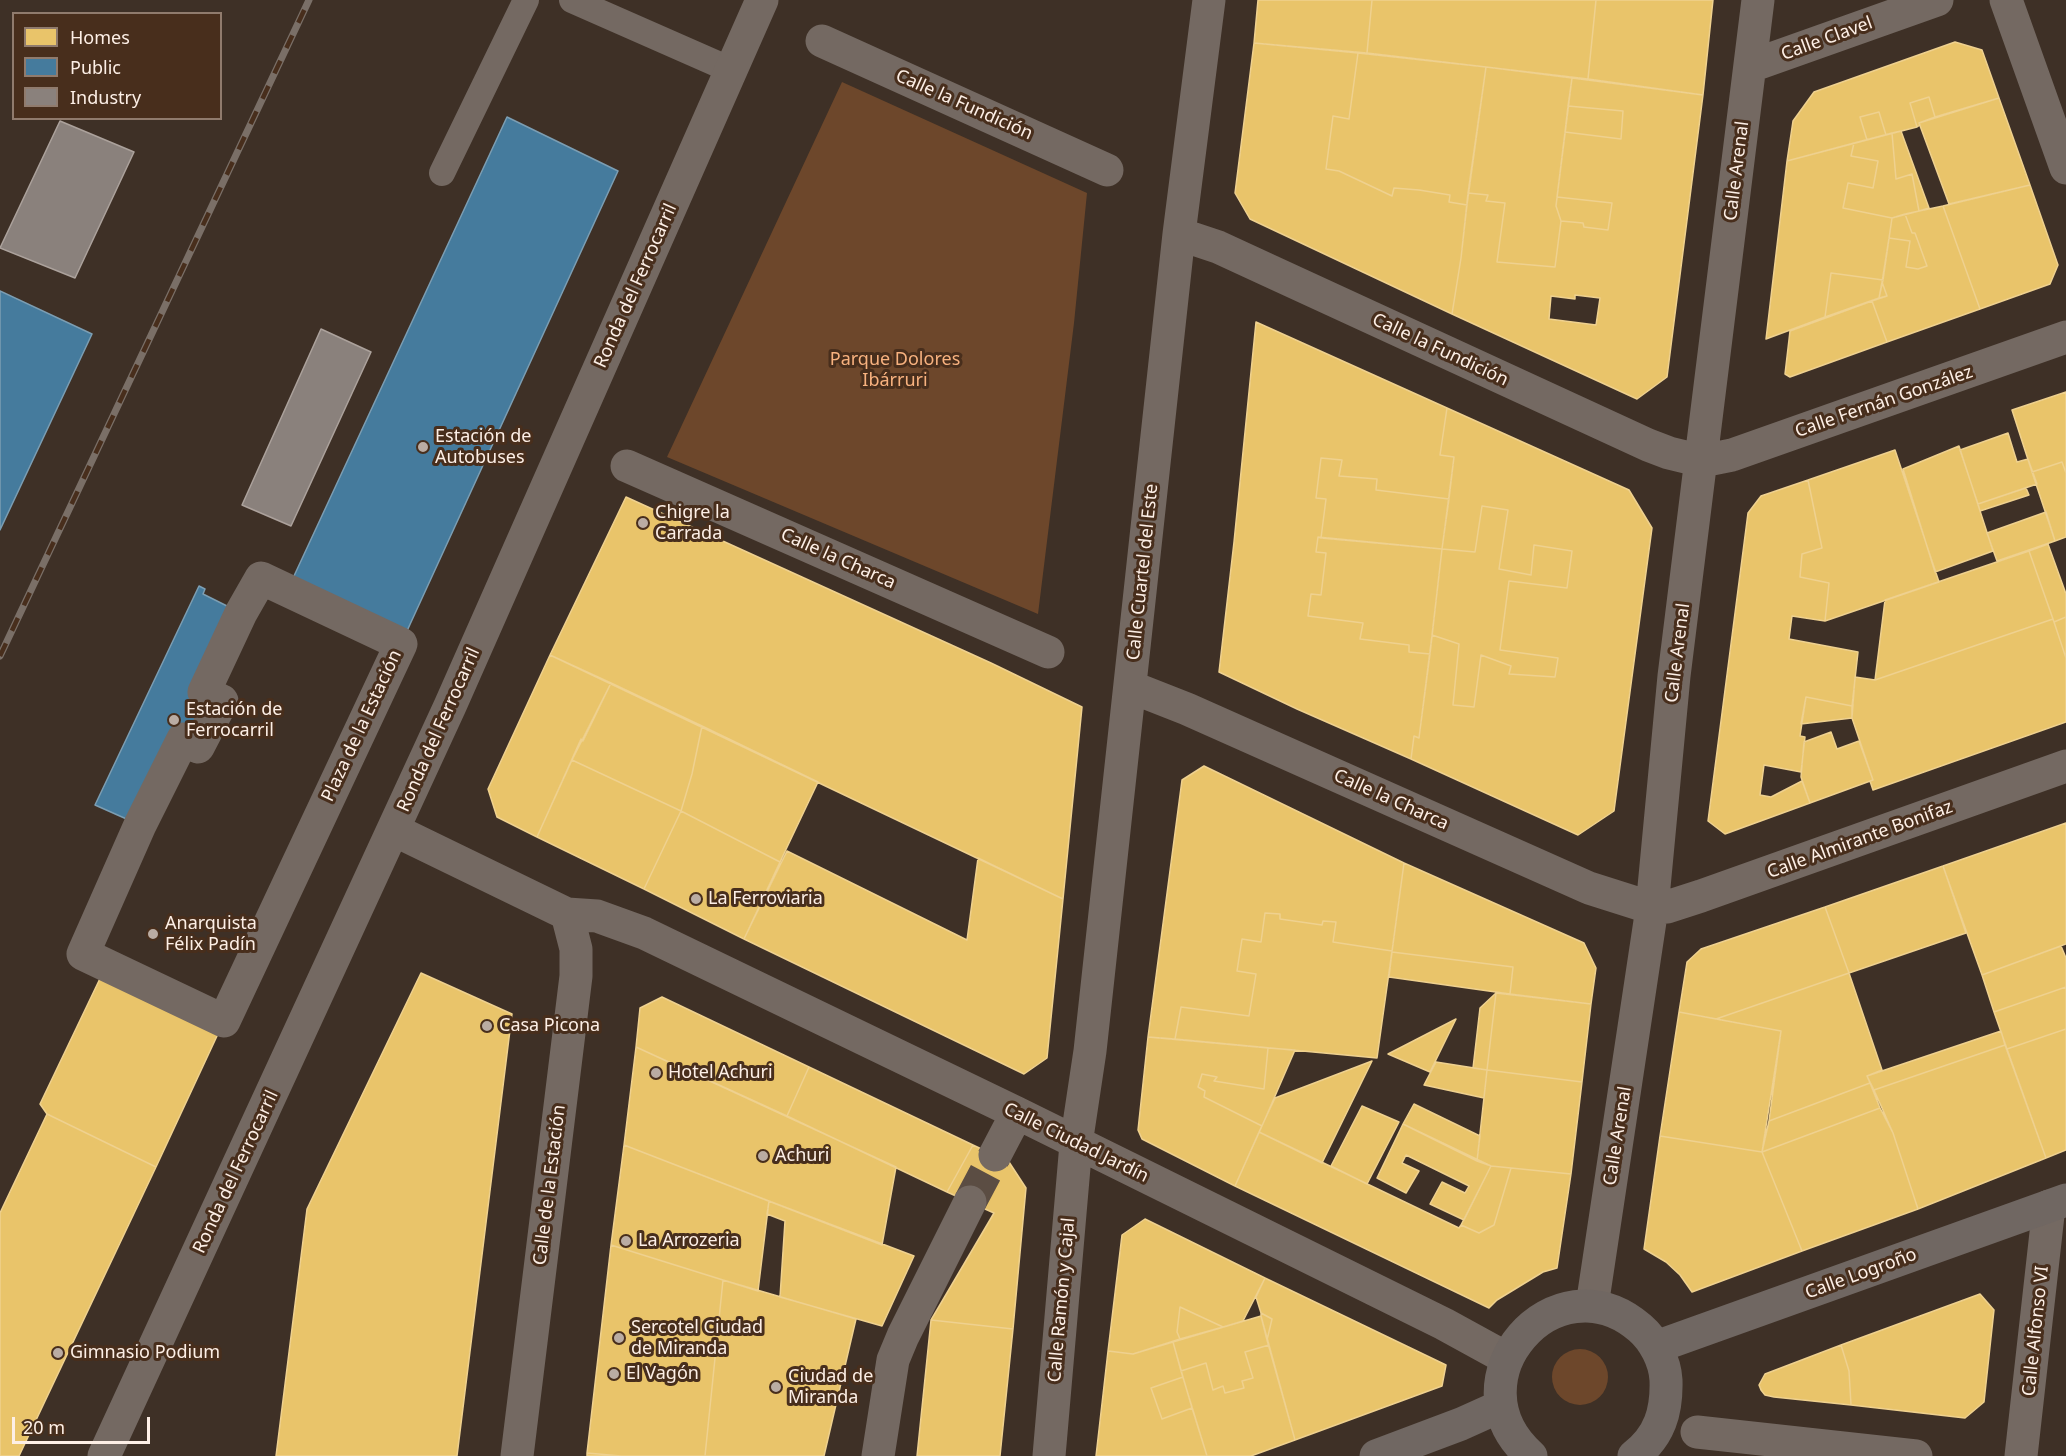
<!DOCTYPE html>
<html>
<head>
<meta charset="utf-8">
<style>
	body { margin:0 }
	#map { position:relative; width:2066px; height:1456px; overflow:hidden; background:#3e3026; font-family:"Noto Sans",sans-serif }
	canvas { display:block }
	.legend { position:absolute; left:12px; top:12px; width:210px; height:108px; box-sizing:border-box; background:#482e1c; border:2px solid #907b6d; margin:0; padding:8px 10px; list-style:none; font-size:18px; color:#fdefe6 }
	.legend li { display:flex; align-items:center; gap:12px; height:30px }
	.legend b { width:30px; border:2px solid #907b6d }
	.scale { position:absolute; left:12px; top:1417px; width:138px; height:27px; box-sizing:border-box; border:3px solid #fdefe6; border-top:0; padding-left:8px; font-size:18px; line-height:21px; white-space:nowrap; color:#fdefe6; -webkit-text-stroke:4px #482e1c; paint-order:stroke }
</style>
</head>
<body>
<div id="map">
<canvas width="2066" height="1456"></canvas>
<ul class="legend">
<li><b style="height:16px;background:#e9c46a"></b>Homes</li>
<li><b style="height:16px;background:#457b9d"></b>Public</li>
<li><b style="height:16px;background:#8a817c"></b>Industry</li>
</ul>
<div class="scale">20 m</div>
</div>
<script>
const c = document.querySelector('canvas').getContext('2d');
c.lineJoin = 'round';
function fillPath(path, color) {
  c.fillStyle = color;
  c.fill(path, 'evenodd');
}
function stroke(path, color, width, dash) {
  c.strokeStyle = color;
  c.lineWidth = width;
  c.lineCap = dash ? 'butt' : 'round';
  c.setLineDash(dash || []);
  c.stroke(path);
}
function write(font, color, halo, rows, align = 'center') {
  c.font = font + ' "Noto Sans",sans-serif';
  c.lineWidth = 6;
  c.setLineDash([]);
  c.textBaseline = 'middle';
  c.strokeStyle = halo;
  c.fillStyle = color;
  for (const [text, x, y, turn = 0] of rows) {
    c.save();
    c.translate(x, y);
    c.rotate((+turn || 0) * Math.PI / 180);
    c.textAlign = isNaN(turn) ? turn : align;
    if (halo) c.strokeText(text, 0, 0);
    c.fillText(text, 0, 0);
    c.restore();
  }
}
fillPath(new Path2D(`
	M842 82 1087 193 1074 323 1038 614 667 457Z
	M1552 1377a28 28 0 1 1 56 0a28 28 0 1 1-56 0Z`), '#6d472b');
const homes = new Path2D(`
	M1258 0H1372L1367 53 1254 43Z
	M1372 0H1596L1588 79 1367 53Z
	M1596 0H1713L1703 95 1588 79Z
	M1955 42 1982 50 1999 98 1935 117 1929 97 1910 103 1917 127 1886 135 1879 112 1860 117 1867 140 1787 161 1793 121 1814 92Z
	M1254 43 1358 53 1349 119 1333 116 1326 169 1339 171 1392 196 1394 188 1419 190 1450 195 1449 202 1467 205 1461 258 1452 314 1250 219 1235 193Z
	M1358 53 1486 67 1467 205 1449 202 1450 195 1419 190 1394 188 1392 196 1339 171 1326 169 1333 116 1349 119Z
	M1486 67 1572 78 1556 206 1561 221 1555 267 1497 262 1505 203 1486 201 1488 195 1468 193Z
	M1572 78 1703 95 1667 377 1637 399 1452 314 1461 258 1468 193 1488 195 1486 201 1505 203 1497 262 1555 267 1561 221 1583 223 1584 227 1608 230 1612 203 1557 197 1565 132 1621 139 1623 111 1568 106ZM1575 295 1600 298 1596 325 1549 319 1551 296 1575 299Z
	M1929 97 1935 117 1919 123 1920 125 1917 127 1910 103Z
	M1999 98 2030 185 1949 204 1919 123Z
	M1568 106 1623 111 1621 139 1565 132Z
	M1879 112 1886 135 1867 140 1860 117Z
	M1901 131 1929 208 1919 211 1912 174 1896 179 1892 133Z
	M1892 133 1896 179 1912 174 1919 211 1892 218 1843 208 1848 183 1873 188 1878 161 1851 156 1854 143Z
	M1854 143 1851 156 1878 161 1873 188 1848 183 1843 208 1892 218 1883 280 1831 273 1825 317 1766 339 1787 161Z
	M2030 185 2058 265 2050 284 1980 309 1943 206Z
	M1557 197 1612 203 1608 230 1584 227 1583 223 1561 221 1556 206Z
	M1943 206 1980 309 1887 342 1872 301 1887 296 1882 282 1889 238 1910 241 1906 267 1918 269 1927 266 1915 233H1912L1905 214Z
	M1905 214 1912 233H1915L1927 266 1918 269 1906 267 1910 241 1889 238 1892 218Z
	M1831 273 1883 280 1879 298 1825 317Z
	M1882 282 1887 296 1879 298Z
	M1872 301 1887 342 1790 377 1785 374 1790 331Z
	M1256 322 1447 408 1440 455 1454 457 1449 499 1376 490 1377 479 1339 476 1342 460 1321 458 1316 498 1326 499 1321 538 1318 537 1316 552 1326 553 1321 595 1311 594 1308 616 1363 623 1360 639 1409 645V652L1430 654 1419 738 1414 736 1411 759 1297 709 1219 672 1234 542Z
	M2066 392V473L2062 462 2032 472 2012 410Z
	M1447 408 1629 490 1652 528 1614 811 1578 835 1411 759 1414 736 1419 738 1432 635 1459 644 1453 705 1474 707 1481 655 1511 666 1509 674 1555 677 1558 658 1500 650 1509 581 1567 588 1572 551 1534 545 1531 575 1499 569 1508 510 1482 506 1475 552 1442 549 1454 457 1440 455Z
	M2008 433 2017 462 2028 459 2037 484 1978 504 1960 450Z
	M1959 446 1993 551 1935 572 1903 469Z
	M1895 450 1939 582 1825 621 1829 583 1800 577 1802 554 1822 548 1808 480Z
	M1321 458 1342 460 1339 476 1377 479 1376 490 1449 499 1442 549 1321 538 1326 499 1316 498Z
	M2062 462 2066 473V537L2055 541 2032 472Z
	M1808 480 1822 548 1802 554 1800 577 1829 583 1825 621 1792 616 1789 639 1858 652 1852 706 1806 697 1800 736 1805 737 1801 772 1764 765 1760 795 1771 797 1802 781 1810 803 1725 834 1708 821 1748 513 1761 496Z
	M2026 488 2029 495 1980 511 1978 504Z
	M626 497 991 663 1082 707 1063 899 550 655Z
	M1482 506 1508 510 1499 569 1531 575 1534 545 1572 551 1567 588 1509 581 1500 650 1558 658 1555 677 1509 674 1511 666 1481 655 1474 707 1453 705 1459 644 1432 635 1442 549 1475 552Z
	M2046 512 2055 541 1997 561 1987 533Z
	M1318 537 1442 549 1430 654 1409 652V645L1360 639 1363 623 1308 616 1311 594 1321 595 1326 553 1316 552Z
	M2048 544 2066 594V617L2054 622 2029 551Z
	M2029 551 2053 619 1875 680 1885 600Z
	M2066 617V658L2054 622Z
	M2053 619 2066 658V722L1873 790 1870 781 1873 780 1852 718 1855 677 1875 680Z
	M550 655 611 683 583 741 581 739 537 837 497 817 488 789Z
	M611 683 702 726 692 774 681 811 572 760Z
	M1806 697 1852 706V718L1801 724Z
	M702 726 818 782 780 862 681 811 692 774Z
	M1831 732 1837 749 1859 741 1873 780 1810 803 1801 777 1804 742Z
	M572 760 681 811 644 889 537 837Z
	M1204 766 1404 863 1392 951 1333 942 1336 922 1323 921 1322 925 1280 919V914L1265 913 1261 942 1242 939 1237 971 1256 974 1249 1016 1181 1007 1175 1039 1148 1037 1182 780Z
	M681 811 780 862 744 939 644 889Z
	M2066 823V944L1982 975 1943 866Z
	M787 851 967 940 978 858 1063 899 1047 1058 1024 1074 744 939Z
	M1404 863 1584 943 1596 968 1591 1004 1510 994 1513 967 1392 952Z
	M1943 866 1966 933 1849 973 1825 907Z
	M1825 907 1849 973 1716 1019 1679 1012 1687 962 1701 949Z
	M1265 913 1280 914V919L1322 925 1323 921 1336 922 1333 942 1392 951 1377 1058 1175 1039 1181 1007 1249 1016 1256 974 1237 971 1242 939 1261 942Z
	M2061 946 2066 958V987L1994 1012 1982 975Z
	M1392 952 1513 967 1510 994 1389 977Z
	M106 966 224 1021 156 1167 47 1114 40 1104Z
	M421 973 512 1014 457 1456H276L307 1209Z
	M1849 973 1882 1070 1867 1076 1870 1083 1769 1121 1781 1031 1716 1019Z
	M2066 987V1029L2007 1049 1994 1012Z
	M1496 993 1591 1004 1582 1082 1487 1070Z
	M1496 993 1487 1070 1473 1068 1480 1008Z
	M662 997 809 1067 787 1116 636 1047 640 1008Z
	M1679 1012 1781 1031 1762 1152 1660 1136Z
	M1456 1019 1430 1072 1388 1054Z
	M2066 1029V1150L2046 1158 2007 1049Z
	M2001 1031 2005 1045 1874 1090 1867 1076Z
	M1148 1037 1268 1048 1264 1089 1214 1081 1217 1077 1202 1074 1198 1087 1205 1091 1204 1097 1262 1126 1235 1186 1142 1139 1138 1130Z
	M2005 1045 2046 1158 1918 1209 1893 1133 1874 1090Z
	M636 1047 896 1167 882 1245 624 1145Z
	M1268 1048 1295 1050 1262 1126 1204 1097 1205 1091 1198 1087 1202 1074 1217 1077 1214 1081 1264 1089Z
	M1372 1061 1322 1163 1259 1132 1275 1098Z
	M1436 1062 1487 1070 1484 1098 1424 1085Z
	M809 1067 973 1145 947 1192 787 1116Z
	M1487 1070 1582 1082 1571 1174 1491 1166 1477 1161Z
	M1870 1083 1880 1108 1762 1152 1769 1121Z
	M1414 1104 1480 1136 1477 1161 1403 1124Z
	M1362 1106 1399 1122 1367 1184 1331 1166Z
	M1880 1108 1893 1133 1918 1209 1802 1251 1762 1152Z
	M47 1114 156 1167 19 1456H0V1213Z
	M1403 1124 1491 1166 1464 1220 1430 1204 1442 1182 1465 1193 1469 1186 1406 1155 1402 1163 1419 1171 1406 1193 1377 1178Z
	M1259 1132 1459 1228 1461 1225 1479 1233 1494 1225 1511 1168 1571 1174 1557 1268 1543 1272 1497 1300 1489 1308 1235 1186Z
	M1660 1136 1762 1152 1802 1251 1692 1292 1680 1275 1666 1262 1644 1249Z
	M624 1145 769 1201 758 1291 611 1245Z
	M973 1145 1009 1162 1026 1188 1013 1329 931 1320 994 1213 947 1192Z
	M1491 1166 1511 1168 1494 1225 1479 1233 1461 1225Z
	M769 1201 914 1256 882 1326 780 1297 785 1221 767 1214Z
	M1145 1219 1265 1278 1243 1321 1223 1327 1180 1307 1177 1332 1180 1339 1133 1354 1108 1351 1122 1235Z
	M611 1245 723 1280 705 1456H621L587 1453Z
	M1265 1278 1446 1365 1442 1386 1295 1440 1267 1340 1272 1319 1261 1313 1256 1297Z
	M723 1280 856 1319 824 1456H705Z
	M1980 1294 1994 1310 1984 1402 1965 1418 1851 1405 1849 1371 1841 1345Z
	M1180 1307 1223 1327 1180 1339 1177 1332Z
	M1261 1313 1272 1319 1267 1340 1261 1316Z
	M1261 1316 1269 1345 1245 1352 1253 1378 1242 1381 1244 1388 1225 1393 1223 1386 1213 1390 1206 1363 1181 1371 1173 1342Z
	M931 1320 1013 1329 1000 1456H917Z
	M1173 1342 1183 1377 1151 1388 1162 1419 1192 1408 1207 1456H1096L1108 1351 1133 1354Z
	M1269 1345 1295 1440 1251 1456H1207L1181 1371 1206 1363 1213 1390 1223 1386 1225 1393 1244 1388 1242 1381 1253 1378 1245 1352Z
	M1841 1345 1849 1371 1851 1405 1774 1397 1765 1395 1761 1390 1759 1385 1765 1374Z
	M1183 1377 1192 1408 1162 1419 1151 1388Z
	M587 1453 621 1456H587Z`);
fillPath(homes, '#e9c46a');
stroke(homes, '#efd18f', 1.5);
const public = new Path2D(`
	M507 117 618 171 401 644 287 591Z
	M0 291 92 334 0 530Z
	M199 586 205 589 203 594 241 613 204 692 198 747 140 825 95 805Z`);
fillPath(public, '#457b9d');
stroke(public, '#7c9eb3', 1.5);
const industry = new Path2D(`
	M60 121 134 152 75 278 0 248Z
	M321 329 371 352 291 526 242 505Z`);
fillPath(industry, '#8a817c');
stroke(industry, '#aca29c', 1.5);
stroke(new Path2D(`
	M970 1202 995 1155`), '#5b4d43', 33, [33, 16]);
stroke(new Path2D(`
	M572 0 731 70
	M442 173 526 0`), '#746962', 26);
stroke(new Path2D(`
	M2006 0 2066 168
	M822 41 1107 170
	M1751 66 1937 0
	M1179 234 1218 247 1270 271 1648 445 1669 453 1702 461 1732 455 2066 337
	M627 466 1048 652
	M261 578 401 644 224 1021 83 954 140 825 183 739 198 747 222 701 204 692 241 613Z
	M1131 687 1187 709 1589 888 1652 908 1667 907 1701 896 2066 766
	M394 830 567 914 597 916 644 933 1017 1113 1444 1324 1506 1358
	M995 1155 1017 1113
	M1592 1306 1652 908 1674 676 1758 0
	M1697 1432 1916 1456
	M104 1456 450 706 762 0
	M517 1456 576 976V949L567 914
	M878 1456 893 1360 903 1336 970 1202
	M1049 1456 1076 1144 1090 1051 1179 234 1209 0
	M2021 1456 2049 1206`), '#746962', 33);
stroke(new Path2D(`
	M1656 1347 2066 1200
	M1376 1456 1461 1424 1501 1406
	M1531 1456C1446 1381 1555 1255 1640 1328 1654 1340 1665 1361 1666 1380 1667 1411 1660 1436 1634 1456`), '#706762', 33);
const rail = new Path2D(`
	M0 656 309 0`);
stroke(rail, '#7a6f67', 7);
stroke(rail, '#482e1c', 4.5, [14]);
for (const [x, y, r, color] of [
	[423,447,6,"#baaca3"],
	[643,523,6,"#baaca3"],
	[174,720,6,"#baaca3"],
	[696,899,6,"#baaca3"],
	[153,934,6,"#baaca3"],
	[487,1026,6,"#baaca3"],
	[656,1073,6,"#baaca3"],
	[763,1156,6,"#baaca3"],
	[626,1241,6,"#baaca3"],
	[619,1338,6,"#baaca3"],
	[58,1353,6,"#baaca3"],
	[614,1374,6,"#baaca3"],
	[776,1387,6,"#baaca3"]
]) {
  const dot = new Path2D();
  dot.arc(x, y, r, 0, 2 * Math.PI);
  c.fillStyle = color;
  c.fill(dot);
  stroke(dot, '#482e1c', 2);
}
write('18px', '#fdefe6', '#482e1c', [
	["Calle Clavel",1827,39,-20],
	["Calle la Fundición",964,105,24],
	["Calle Arenal",1737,171,-83],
	["Ronda del Ferrocarril",636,286,-66],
	["Calle la Fundición",1440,350,25],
	["Calle Fernán González",1884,402,-19],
	["Calle la Charca",838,559,24],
	["Calle Cuartel del Este",1143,572,-84],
	["Calle Arenal",1678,653,-83],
	["Plaza de la Estación",362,726,-65],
	["Ronda del Ferrocarril",439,730,-66],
	["Calle la Charca",1391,800,24],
	["Calle Almirante Bonifaz",1860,840,-20],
	["Calle Arenal",1618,1136,-81],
	["Calle Ciudad Jardín",1076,1143,26],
	["Ronda del Ferrocarril",236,1172,-65],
	["Calle de la Estación",550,1185,-83],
	["Calle Logroño",1861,1274,-20],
	["Calle Ramón y Cajal",1062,1300,-85],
	["Calle Alfonso VI",2036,1331,-84]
]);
write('18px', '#f8b27f', '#482e1c', [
	["Parque Dolores",895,360],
	["Ibárruri",895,381]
]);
write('18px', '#fdefe6', '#482e1c', [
	["Estación de",435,437],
	["Autobuses",435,458],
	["Chigre la",655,513],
	["Carrada",655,534],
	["Estación de",186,710],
	["Ferrocarril",186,731],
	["La Ferroviaria",708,899],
	["Anarquista",165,924],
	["Félix Padín",165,945],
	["Casa Picona",499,1026],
	["Hotel Achuri",668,1073],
	["Achuri",775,1156],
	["La Arrozeria",638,1241],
	["Sercotel Ciudad",631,1328],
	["de Miranda",631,1349],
	["Gimnasio Podium",70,1353],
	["El Vagón",626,1374],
	["Ciudad de",788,1377],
	["Miranda",788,1398]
], 'left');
</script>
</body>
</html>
